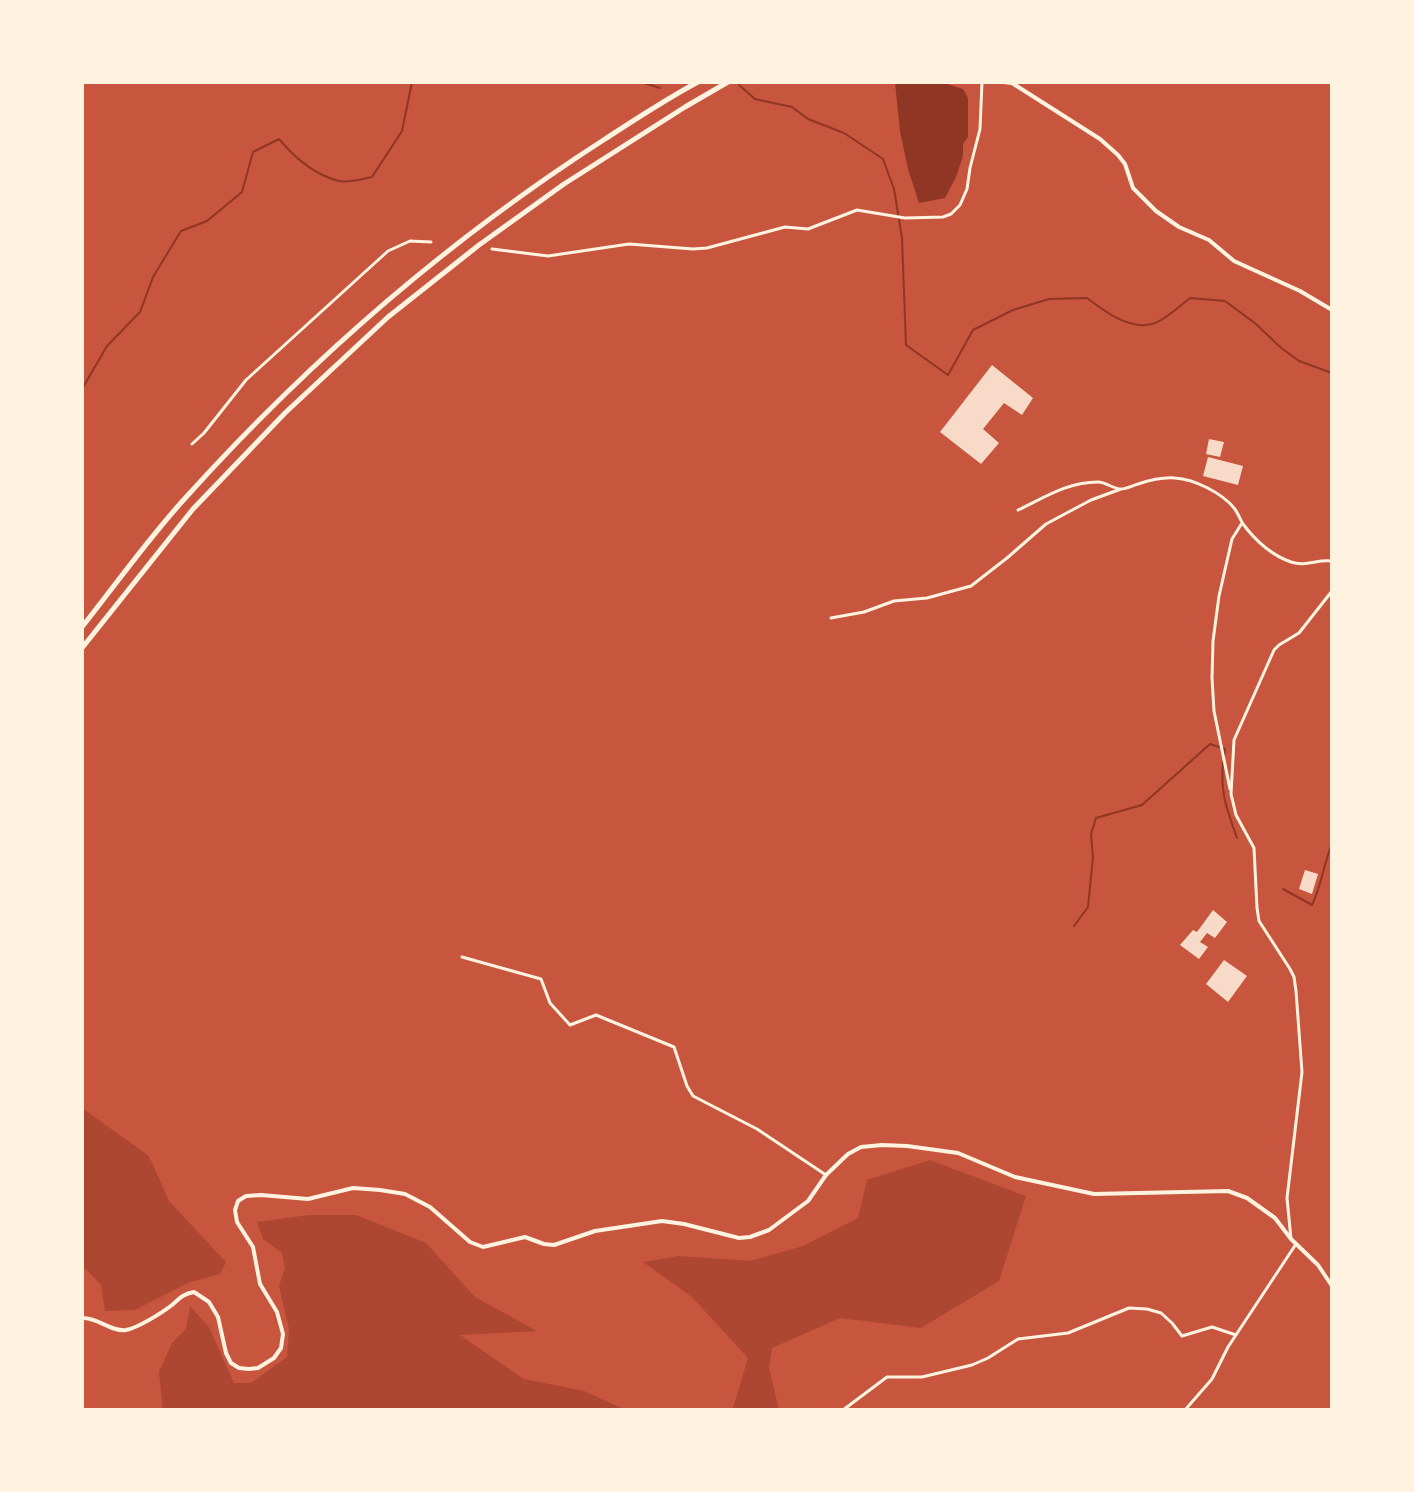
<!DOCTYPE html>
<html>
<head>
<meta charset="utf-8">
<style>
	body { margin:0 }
	#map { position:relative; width:1414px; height:1492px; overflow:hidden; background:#c8553d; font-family:Barlow,sans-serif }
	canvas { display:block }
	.frame { position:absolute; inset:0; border:84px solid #fff3e0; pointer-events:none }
</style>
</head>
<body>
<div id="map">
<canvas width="1414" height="1492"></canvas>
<div class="frame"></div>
</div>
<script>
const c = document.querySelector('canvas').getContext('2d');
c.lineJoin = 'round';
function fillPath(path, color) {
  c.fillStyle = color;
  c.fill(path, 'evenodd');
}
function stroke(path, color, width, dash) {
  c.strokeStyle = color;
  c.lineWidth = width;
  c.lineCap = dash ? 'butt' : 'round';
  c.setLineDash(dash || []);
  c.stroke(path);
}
fillPath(new Path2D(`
	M82 1108 149 1156 169 1201 226 1262 220 1274 188 1283 135 1310 105 1311 101 1285 82 1265Z
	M930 1160 1026 1196 999 1281 921 1328 840 1318 772 1348 769 1368 779 1410H731L734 1405 748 1358 692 1297 643 1262 679 1256 750 1261 803 1246 858 1218 867 1180Z
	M309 1215H356L426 1243 475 1297 537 1331 460 1335 524 1379 584 1391 626 1410H163L159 1372 172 1343 186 1329 190 1306 209 1327 234 1383H251L287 1357 289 1329 279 1286 285 1268 282 1253 263 1239 257 1222Z`), '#ae4732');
fillPath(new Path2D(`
	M895 82H941L963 89 968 98V137L963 144V156L956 177 945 198 919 203 908 169 900 131Z`), '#8f3625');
stroke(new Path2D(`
	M641 82 660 88
	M739 85 755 99 792 107 808 119 844 133 883 159 894 189 902 238 906 345 948 375 973 330 1013 310 1049 299 1087 298C1104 311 1129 330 1152 324 1163 322 1181 305 1190 298L1225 301 1256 324 1280 347 1299 361 1332 373
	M82 389 107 346 140 312 153 277 181 231 207 221 242 192 253 152 279 139C294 157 315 175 339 181 348 183 362 179 372 177L402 131 412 82
	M1223 762C1220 793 1227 810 1237 838
	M1283 889 1312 905C1322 885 1323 865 1332 844
	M1074 926 1088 907 1093 857 1091 834 1096 818 1142 805 1210 744 1225 749 1224 756`), '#8f3625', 2);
fillPath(new Path2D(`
	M992 365 1033 398 1022 415 1004 403 983 429 999 443 981 464 940 432Z
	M1209 439 1224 442 1220 457 1206 454Z
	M1208 457 1243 466 1238 485 1203 476Z
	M1305 870 1318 874 1312 894 1299 889Z
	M1213 910 1227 922 1215 938 1207 933 1200 942 1208 947 1199 959 1180 945 1193 930 1197 932Z
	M1224 960 1247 976 1228 1002 1206 984Z`), '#f7dbc8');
stroke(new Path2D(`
	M492 249 548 256 629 244 693 249 707 248 785 227 808 229 857 210 905 218 943 217 951 214 960 205 967 189 970 168 980 129 982 82
	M192 444 204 433 246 380 388 251 410 241 431 242
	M1018 510C1044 498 1067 482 1098 482 1106 482 1113 489 1121 489 1126 489 1134 485 1138 484 1150 480 1162 477 1175 478 1194 479 1222 493 1234 508 1238 513 1240 519 1243 524 1255 540 1271 555 1291 562 1306 567 1317 559 1332 561
	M831 618 864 612 894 601 927 598 971 586 1007 558 1046 524 1091 500 1121 489
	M1230 789 1214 711 1212 678 1213 641 1219 596 1232 539 1242 523
	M462 957 541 979 550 1003 570 1025 596 1015 674 1047 687 1086 693 1096 757 1129 826 1175
	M1291 1239 1287 1198 1302 1072 1296 991 1294 977 1290 969 1259 921 1257 908 1254 848 1236 815 1231 794 1234 740 1274 650 1279 645 1299 633 1332 591
	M843 1410 887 1377H922L972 1365 988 1358 1018 1339 1068 1333 1129 1308 1147 1309 1161 1313 1172 1323 1182 1336 1212 1327 1236 1335
	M1185 1410 1212 1379 1228 1347 1296 1244`), '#fff3e0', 3);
stroke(new Path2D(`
	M1003 82 1012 83 1100 139 1118 155 1125 164 1133 188 1156 211 1179 227 1209 240 1234 261 1300 291 1332 310
	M82 1318C97 1317 111 1332 126 1330 138 1328 163 1312 172 1305 180 1298 183 1294 194 1292L209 1302 218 1317 226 1353 231 1363 239 1368 249 1369 258 1368 274 1358 281 1348 283 1334 277 1312 260 1284 253 1247 237 1222 235 1210 238 1201 246 1196 261 1195 308 1199 353 1188 380 1190 405 1194 430 1207 470 1242 483 1247 525 1237 544 1244 554 1245 595 1231 662 1221 684 1224 739 1238 750 1237 769 1230 808 1201 826 1175 848 1154 861 1147 882 1145 907 1146 958 1153 1015 1177 1094 1194 1228 1191 1247 1198 1275 1218 1291 1239 1318 1265 1332 1286`), '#fff3e0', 4);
stroke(new Path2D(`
	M82 627C117 583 150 536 188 495 311 359 451 238 605 139 636 119 666 99 698 82
	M82 648 193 509 285 413 388 317 479 245 564 184 685 107 728 82`), '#fff3e0', 5);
</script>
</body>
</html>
